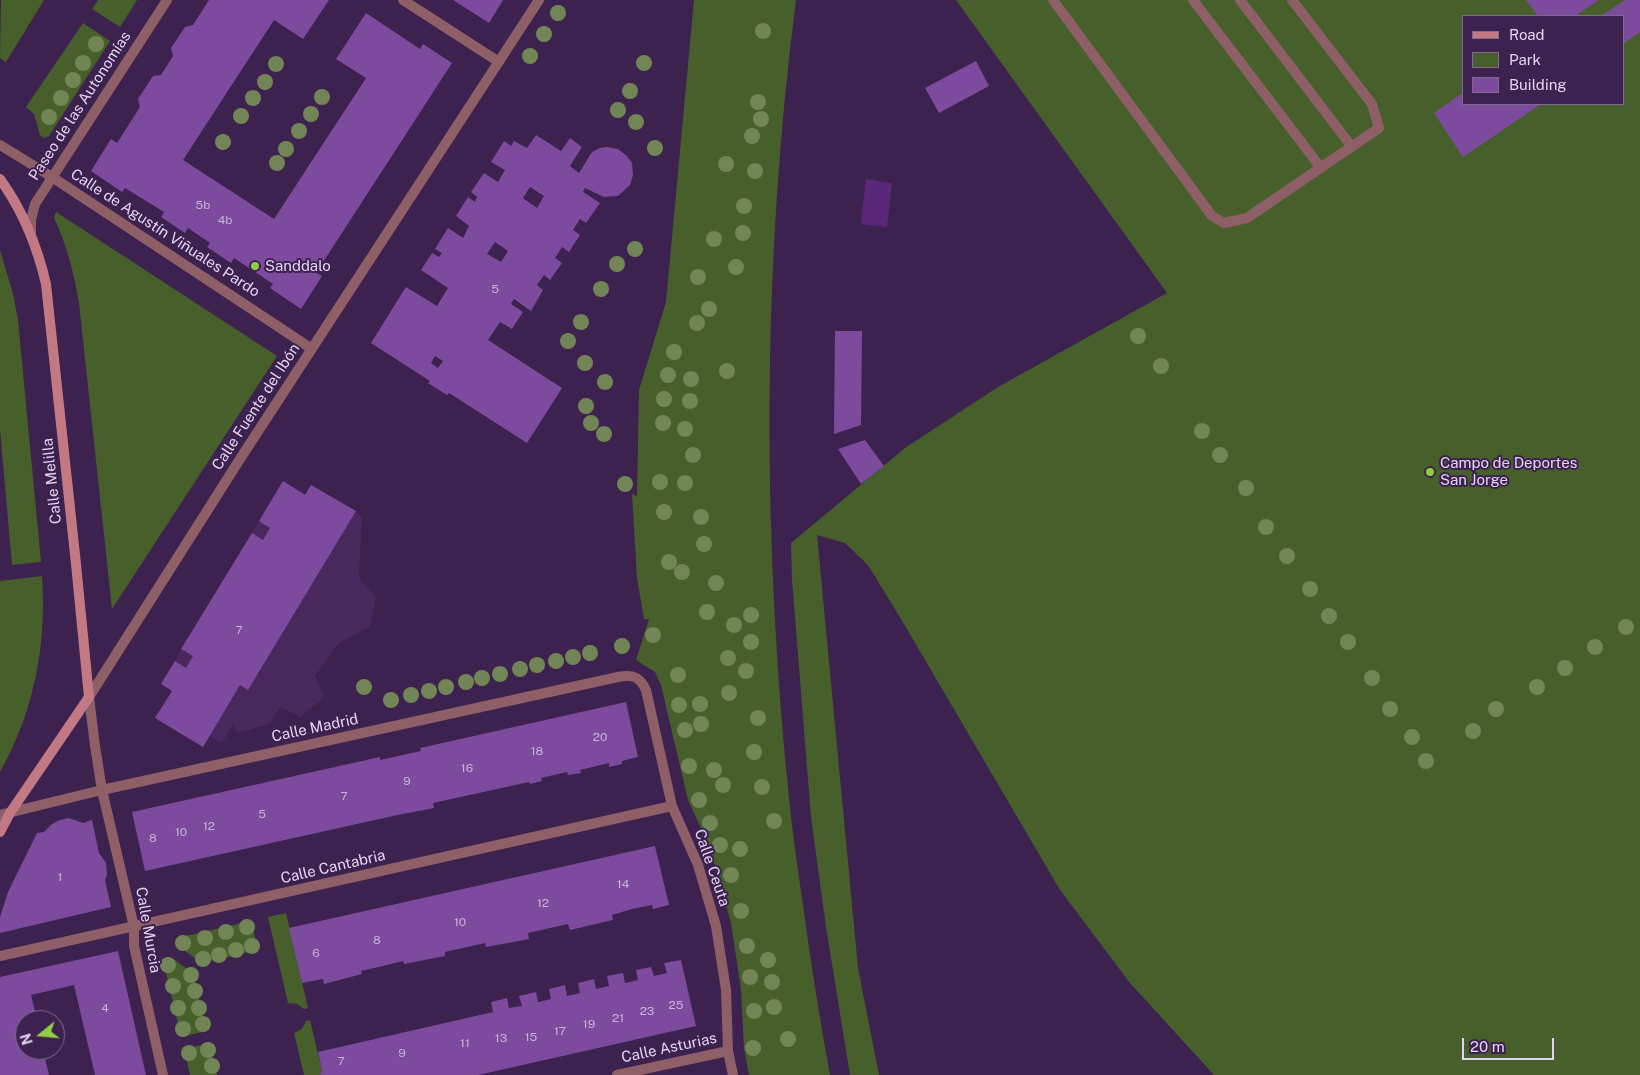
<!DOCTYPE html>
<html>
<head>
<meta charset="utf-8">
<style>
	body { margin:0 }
	#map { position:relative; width:1640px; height:1075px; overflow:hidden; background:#3d214f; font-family:"Public Sans",sans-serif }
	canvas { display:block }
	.legend { position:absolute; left:1462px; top:15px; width:162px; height:90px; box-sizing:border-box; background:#3d214f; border:1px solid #806990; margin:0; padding:6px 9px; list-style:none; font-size:15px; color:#e4d4f1 }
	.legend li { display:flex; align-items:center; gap:10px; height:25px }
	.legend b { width:25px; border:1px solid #806990 }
	.north { position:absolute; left:15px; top:1010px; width:50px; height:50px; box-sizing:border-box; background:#3d214f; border:1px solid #806990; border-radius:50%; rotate:253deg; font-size:14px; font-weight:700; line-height:20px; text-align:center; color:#e4d4f1 }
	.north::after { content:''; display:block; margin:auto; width:18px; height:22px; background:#90cd40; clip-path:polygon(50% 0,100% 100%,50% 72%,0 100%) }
	.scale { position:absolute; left:1462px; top:1038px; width:92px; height:22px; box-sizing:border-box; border:2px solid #e4d4f1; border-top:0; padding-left:6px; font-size:15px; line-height:18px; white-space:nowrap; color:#e4d4f1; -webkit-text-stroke:4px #3d214f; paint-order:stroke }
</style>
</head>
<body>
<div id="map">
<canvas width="1640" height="1075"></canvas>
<ul class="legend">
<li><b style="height:6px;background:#c27984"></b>Road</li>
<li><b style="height:14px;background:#47602b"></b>Park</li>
<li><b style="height:14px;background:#7d4b9e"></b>Building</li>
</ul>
<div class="north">N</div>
<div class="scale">20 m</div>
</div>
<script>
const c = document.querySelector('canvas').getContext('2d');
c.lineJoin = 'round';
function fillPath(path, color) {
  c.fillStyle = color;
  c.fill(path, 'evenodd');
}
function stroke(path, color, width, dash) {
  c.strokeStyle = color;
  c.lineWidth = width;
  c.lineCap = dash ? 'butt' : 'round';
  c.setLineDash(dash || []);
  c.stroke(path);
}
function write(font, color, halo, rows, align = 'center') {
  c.font = font + ' "Public Sans",sans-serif';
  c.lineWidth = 4;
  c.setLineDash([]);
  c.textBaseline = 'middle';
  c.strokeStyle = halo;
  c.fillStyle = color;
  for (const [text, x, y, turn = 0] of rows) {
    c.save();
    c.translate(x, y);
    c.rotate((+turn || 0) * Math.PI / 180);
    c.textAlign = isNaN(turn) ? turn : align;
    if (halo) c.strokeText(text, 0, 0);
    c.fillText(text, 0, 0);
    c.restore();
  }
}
fillPath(new Path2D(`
	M283 481 305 494 311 485 362 516 359 578 376 597 370 627 339 643 315 676 324 698 300 717 280 707 270 724 237 733 233 725 222 743 210 737 203 747 155 718 172 691 161 684Z`), '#48285d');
fillPath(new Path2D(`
	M1 0H44L6 62 0 58Z
	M98 0H137L120 27 92 9Z
	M694 0H796C761 271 762 546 791 817 794 844 798 871 802 898 810 957 819 1016 830 1075H749L744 1049 741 989 731 923 713 859 701 828 688 800 661 685 655 672 636 660 649 619H644L637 578 632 494 637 496 639 390 666 302Z
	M956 0H1640V1075H1214L1130 983 1060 890 904 624 868 565 845 543 817 535 858 968 879 1075H850L826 927 811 817 792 580 791 543 905 448 998 387 1167 293ZM1464 16H1624V104H1464Z
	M83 23 110 41 49 136 44 138 40 135 34 114 26 107Z
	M56 212 277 356 112 609 79 303C74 274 67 245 54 218Z
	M0 250 13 294 18 320 41 562 12 565 0 429Z
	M42 576C47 644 34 712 0 772V581Z
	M286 913 308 1008 304 1009 297 1004 288 1003 268 917Z
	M251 921 258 950 202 963 179 947 177 938Z
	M172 958 193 973 207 1031 181 1037 163 960Z
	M310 1020 322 1071 320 1075H304L294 1033 302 1029 306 1021Z
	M210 1043 217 1075H190L184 1049Z`), '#47602b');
fillPath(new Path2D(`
	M866 179 892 183 887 227 861 224Z`), '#592878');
fillPath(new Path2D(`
	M209 0H329L303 39 274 20 183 160 274 219 366 78 336 59 366 13 420 49 423 44 452 63 316 273 322 276 301 309 270 288 273 284 234 258 231 263 207 247 210 243 188 228 185 233 161 217 164 212 125 188 122 192 91 171 111 139 117 143 140 107 138 99 153 76 161 75 173 56 171 48 185 27 193 25Z
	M453 0H503L489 23Z
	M1526 0H1599L1575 16H1538Z
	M1625 0H1640V32L1624 43V16H1601Z
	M976 61 989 86 939 113 925 88Z
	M1464 92V104H1541L1463 157 1434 113Z
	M536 135 561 151 570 138 582 147 570 166 579 173 592 152 600 148 607 147 618 149 627 156 632 163 633 175 630 185 618 196 604 197 585 188 583 192 600 203 586 223 580 219 573 230 580 235 569 252 562 247 555 258 562 263 550 280 544 275 537 285 543 290 531 311 514 299 511 304 523 312 512 329 500 322 488 340 562 388 527 443 449 393 447 395 428 383 430 381 371 343 406 287 437 306 448 288 421 270 432 253 439 257 442 253 435 249 448 228 463 238 469 226 456 216 468 197 475 202 477 197 471 192 484 173 498 182 505 170 491 162 504 141 511 146 514 141 527 148ZM530 187 544 196 537 208 523 198ZM495 242 508 251 501 262 487 254ZM435 356 443 361 438 368 431 363Z
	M835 331H862L861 425 834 434Z
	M865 440 884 466 861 484 838 449Z
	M283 481 305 495 311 485 356 511 248 690 240 685 203 747 155 718 172 691 161 684 175 661 186 668 193 656 181 649 252 533 263 540 270 528 259 521Z
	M626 702 638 757 622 761V764L609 767V763L580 770 581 773 568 775 567 772 541 778 542 781 530 784 529 782 433 803 434 808 393 816 145 871 132 812 380 757V760L421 751 420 748Z
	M69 818 83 823 92 820 99 853 106 863 107 875 105 880 111 907 0 933V917L8 892 37 833 44 832 52 824 60 820Z
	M655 846 669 905 653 909 652 905 632 909 612 915 613 920 570 930 568 924 528 933 529 939 508 943 486 947 485 943 445 952V956L404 964 403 961 383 966 361 971 362 974 324 984 323 979 302 983 289 928Z
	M118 951 146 1075H95L74 985 31 995 37 1020H25V1050H43L49 1075H0V977Z
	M681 960 696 1026 478 1075H320L322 1071 318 1052 493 1012 491 1002 507 998 509 1008 522 1006 519 996 536 992 538 1002 551 999 549 989 565 985 567 996 580 993 578 983 594 979 596 989 609 986 607 976 623 973 625 983 638 980 636 970 651 967 654 976 667 973 664 963Z`), '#7d4b9e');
stroke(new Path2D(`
	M1053 0 1212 216 1224 223 1247 218 1379 128 1372 104 1292 0
	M1193 0 1321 168
	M1240 0 1352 147`), '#8e5f66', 10);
stroke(new Path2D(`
	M403 0 499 62
	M0 145 52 177 312 349
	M31 233V220L35 204 167 0
	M0 815 102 790 618 677C633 674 640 677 646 690L672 806 698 865 716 926 726 990 728 1051 733 1075
	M0 956 672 806
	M163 1075 134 946V927L102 790 95 746 89 697 240 459 539 0
	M617 1075 728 1051`), '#8e5f66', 10);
stroke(new Path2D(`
	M0 179C23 211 37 245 46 284L76 564 89 697 10 813 0 832`), '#c27984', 10);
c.fillStyle = '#728556';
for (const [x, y] of [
	[558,13],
	[763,31],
	[544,34],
	[96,44],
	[530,56],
	[83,63],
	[644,63],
	[276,64],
	[73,80],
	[265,82],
	[630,91],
	[322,97],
	[61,98],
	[253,98],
	[758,102],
	[618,110],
	[311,114],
	[241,116],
	[49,117],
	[761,119],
	[636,122],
	[299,131],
	[752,136],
	[223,142],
	[655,148],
	[286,149],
	[277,163],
	[726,164],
	[755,171],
	[744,206],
	[743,233],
	[714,239],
	[635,249],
	[617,264],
	[736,267],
	[698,277],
	[601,289],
	[709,309],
	[581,322],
	[697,323],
	[1138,336],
	[568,341],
	[674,352],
	[585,363],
	[1161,366],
	[727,371],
	[668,375],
	[691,379],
	[605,382],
	[664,399],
	[690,401],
	[586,406],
	[591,423],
	[663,423],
	[685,429],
	[1202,431],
	[604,434],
	[693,455],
	[1220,455],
	[660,482],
	[685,483],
	[625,484],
	[1246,488],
	[664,512],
	[701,517],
	[1266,527],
	[704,544],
	[1287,556],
	[669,562],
	[682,572],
	[716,583],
	[1310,589],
	[707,612],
	[751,615],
	[1329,616],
	[734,625],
	[1626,627],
	[653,635],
	[751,642],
	[1348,642],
	[622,646],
	[1595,647],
	[590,653],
	[573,657],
	[728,658],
	[556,661],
	[537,665],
	[1565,668],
	[520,669],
	[746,671],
	[500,674],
	[678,675],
	[482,678],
	[1372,678],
	[466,682],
	[364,687],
	[446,687],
	[1537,687],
	[429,691],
	[729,693],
	[411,695],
	[391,700],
	[700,704],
	[679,705],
	[1390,709],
	[1496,709],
	[758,718],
	[701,724],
	[685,730],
	[1473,731],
	[1412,737],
	[754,752],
	[1426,761],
	[689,766],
	[714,770],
	[723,785],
	[762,787],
	[699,800],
	[774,821],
	[710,823],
	[720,845],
	[740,849],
	[731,875],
	[741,911],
	[247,927],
	[226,932],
	[205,938],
	[183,943],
	[252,946],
	[747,946],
	[236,950],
	[219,955],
	[203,959],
	[768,960],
	[168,965],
	[191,975],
	[750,977],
	[772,982],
	[173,986],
	[195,991],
	[774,1007],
	[178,1008],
	[199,1008],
	[754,1011],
	[203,1024],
	[183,1029],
	[788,1039],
	[753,1048],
	[208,1050],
	[189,1053],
	[212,1066]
]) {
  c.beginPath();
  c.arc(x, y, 8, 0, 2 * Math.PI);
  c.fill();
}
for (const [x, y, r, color] of [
	[255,266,5,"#90cd40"],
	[1430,472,5,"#90cd40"]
]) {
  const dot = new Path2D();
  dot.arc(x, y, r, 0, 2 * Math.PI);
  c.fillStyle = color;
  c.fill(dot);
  stroke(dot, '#3d214f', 2);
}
write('12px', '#cab2dc', null, [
	["5b",203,205],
	["4b",225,220],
	["5",495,289],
	["7",239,630],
	["20",600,737],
	["18",537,751],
	["16",467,768],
	["9",407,781],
	["7",344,796],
	["5",262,814],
	["12",209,826],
	["10",181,832],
	["8",153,838],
	["1",60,877],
	["14",623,884],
	["12",543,903],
	["10",460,922],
	["8",377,940],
	["6",316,953],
	["25",676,1005],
	["4",105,1008],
	["23",647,1011],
	["21",618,1018],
	["19",589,1024],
	["17",560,1031],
	["15",531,1037],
	["13",501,1038],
	["11",465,1043],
	["9",402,1053],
	["7",341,1061]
]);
write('15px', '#e4d4f1', '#3d214f', [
	["Paseo de las Autonomías",80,106,-57],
	["Calle de Agustín Viñuales Pardo",165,233,33],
	["Calle Fuente del Ibón",256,407,-57],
	["Calle Melilla",52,481,-96],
	["Calle Madrid",315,728,-12],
	["Calle Cantabria",333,867,-13],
	["Calle Ceuta",712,868,71],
	["Calle Murcia",148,930,80],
	["Calle Asturias",669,1048,-12]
]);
write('15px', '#e4d4f1', '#3d214f', [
	["Sanddalo",265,266],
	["Campo de Deportes",1440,463],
	["San Jorge",1440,480]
], 'left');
</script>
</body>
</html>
